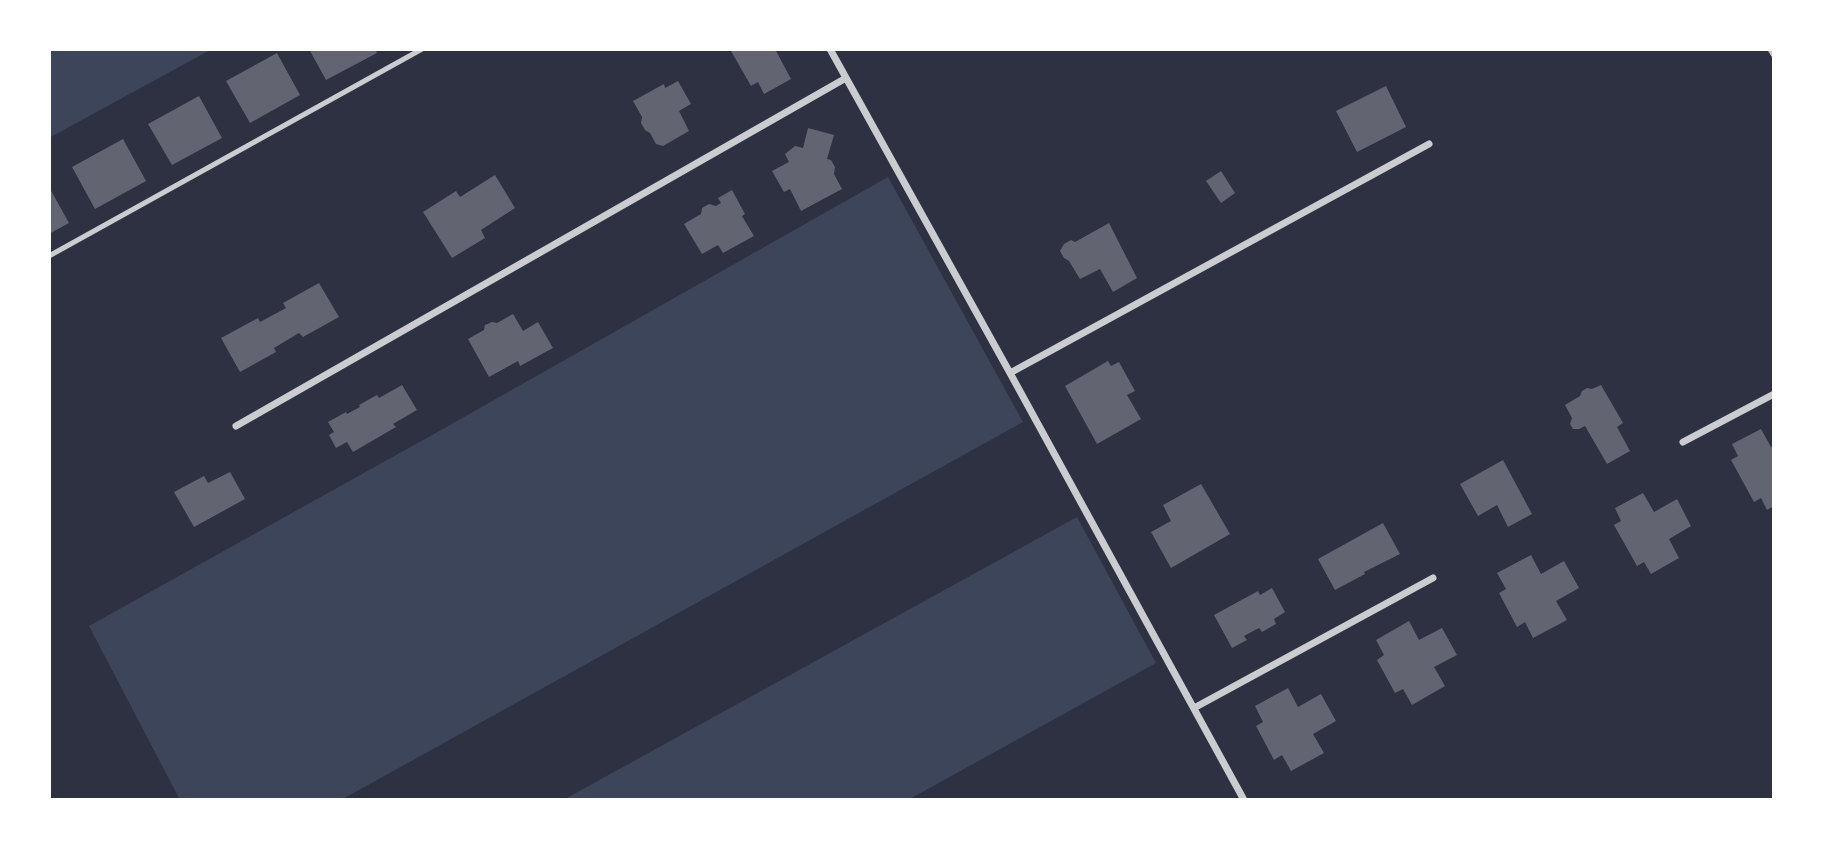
<!DOCTYPE html>
<html>
<head>
<meta charset="utf-8">
<style>
	body { margin:0 }
	#map { position:relative; width:1823px; height:849px; overflow:hidden; background:#2d3142; font-family:Jost,sans-serif }
	canvas { display:block }
	.frame { position:absolute; inset:0; border:51px solid #fff; pointer-events:none }
</style>
</head>
<body>
<div id="map">
<canvas width="1823" height="849"></canvas>
<div class="frame"></div>
</div>
<script>
const c = document.querySelector('canvas').getContext('2d');
c.lineJoin = 'round';
function fillPath(path, color) {
  c.fillStyle = color;
  c.fill(path, 'evenodd');
}
function stroke(path, color, width, dash) {
  c.strokeStyle = color;
  c.lineWidth = width;
  c.lineCap = dash ? 'butt' : 'round';
  c.setLineDash(dash || []);
  c.stroke(path);
}
fillPath(new Path2D(`
	M49 49H212L49 138Z
	M888 177 1023 422 341 800H180L89 626 441 430Z
	M1077 517 1156 663 908 800H563Z`), '#3c4559');
fillPath(new Path2D(`
	M309 49H375L377 53 326 80Z
	M734 49H775L791 79 764 94 758 82 751 86 731 51Z
	M277 53 300 95 250 123 226 81Z
	M678 81 691 104 679 111 689 131 663 146 656 144 650 133 645 130 641 123 642 117 633 101 664 84 665 88Z
	M1386 86 1406 127 1357 152 1336 111Z
	M199 96 222 138 172 165 148 124Z
	M808 128 834 135 827 159 831 160 835 167 834 174 842 189 801 211 790 189 784 192 772 171 789 162 785 154 795 146 803 148Z
	M123 139 146 181 95 209 72 167Z
	M1221 171 1235 193 1221 203 1206 181Z
	M495 175 515 208 481 230 485 238 452 258 423 212 456 191 460 197Z
	M49 187 69 223 49 234Z
	M732 190 745 214 742 216 754 236 723 253 718 245 702 254 684 224 701 214 702 208 709 204 716 206 721 203 718 198Z
	M1109 223 1137 278 1113 292 1100 269 1080 279 1069 261 1064 258 1060 251 1064 244 1071 240 1075 242Z
	M319 283 339 317 303 337 299 333 274 348 276 352 240 372 221 338 258 318 260 322 286 308 283 303Z
	M513 314 523 331 538 322 553 348 520 366 518 361 489 377 468 339 484 330 485 325 492 322 497 323Z
	M1108 361 1111 366 1119 362 1135 391 1127 395 1141 419 1097 444 1065 386Z
	M402 385 417 410 393 424 396 427 353 452 347 442 336 448 329 435 334 432 328 422 346 412 347 414 360 407 359 405 377 395 379 398Z
	M1601 385 1623 423 1617 427 1630 451 1607 464 1585 426 1579 429H1573L1570 424 1572 418 1565 405 1580 396 1582 391 1587 388 1592 389Z
	M1761 429 1771 447 1774 446V506L1767 510 1761 498 1754 502 1731 460 1738 456 1732 444Z
	M1503 460 1532 514 1508 527 1497 505 1478 516 1460 484Z
	M230 472 245 499 194 527 174 492 204 476 208 483Z
	M1201 484 1230 534 1171 568 1151 532 1171 521 1163 505Z
	M1643 493 1654 512 1677 499 1691 526 1669 539 1679 558 1651 574 1644 562 1637 566 1614 525 1621 521 1615 508Z
	M1383 523 1400 554 1364 572 1365 574 1335 590 1318 559Z
	M1531 555 1541 574 1564 561 1579 588 1556 601 1567 620 1533 638 1525 622 1517 627 1499 593 1506 589 1497 573Z
	M1272 588 1285 612 1274 619 1276 624 1262 632 1259 628 1244 636 1247 640 1232 648 1214 615 1258 591 1260 595Z
	M1409 621 1419 640 1442 628 1457 655 1434 667 1445 686 1412 705 1403 689 1395 693 1377 660 1384 655 1376 640Z
	M1288 688 1298 707 1321 694 1336 721 1313 734 1324 753 1291 771 1282 755 1274 760 1256 726 1263 722 1255 706Z`), '#626471');
stroke(new Path2D(`
	M49 256 422 49`), '#caccd0', 5);
stroke(new Path2D(`
	M830 49 1010 373 1244 800
	M1771 49 1774 54
	M1010 373 1429 144
	M236 426 846 78
	M1683 442 1774 394
	M1194 708 1433 578`), '#caccd0', 7);
</script>
</body>
</html>
